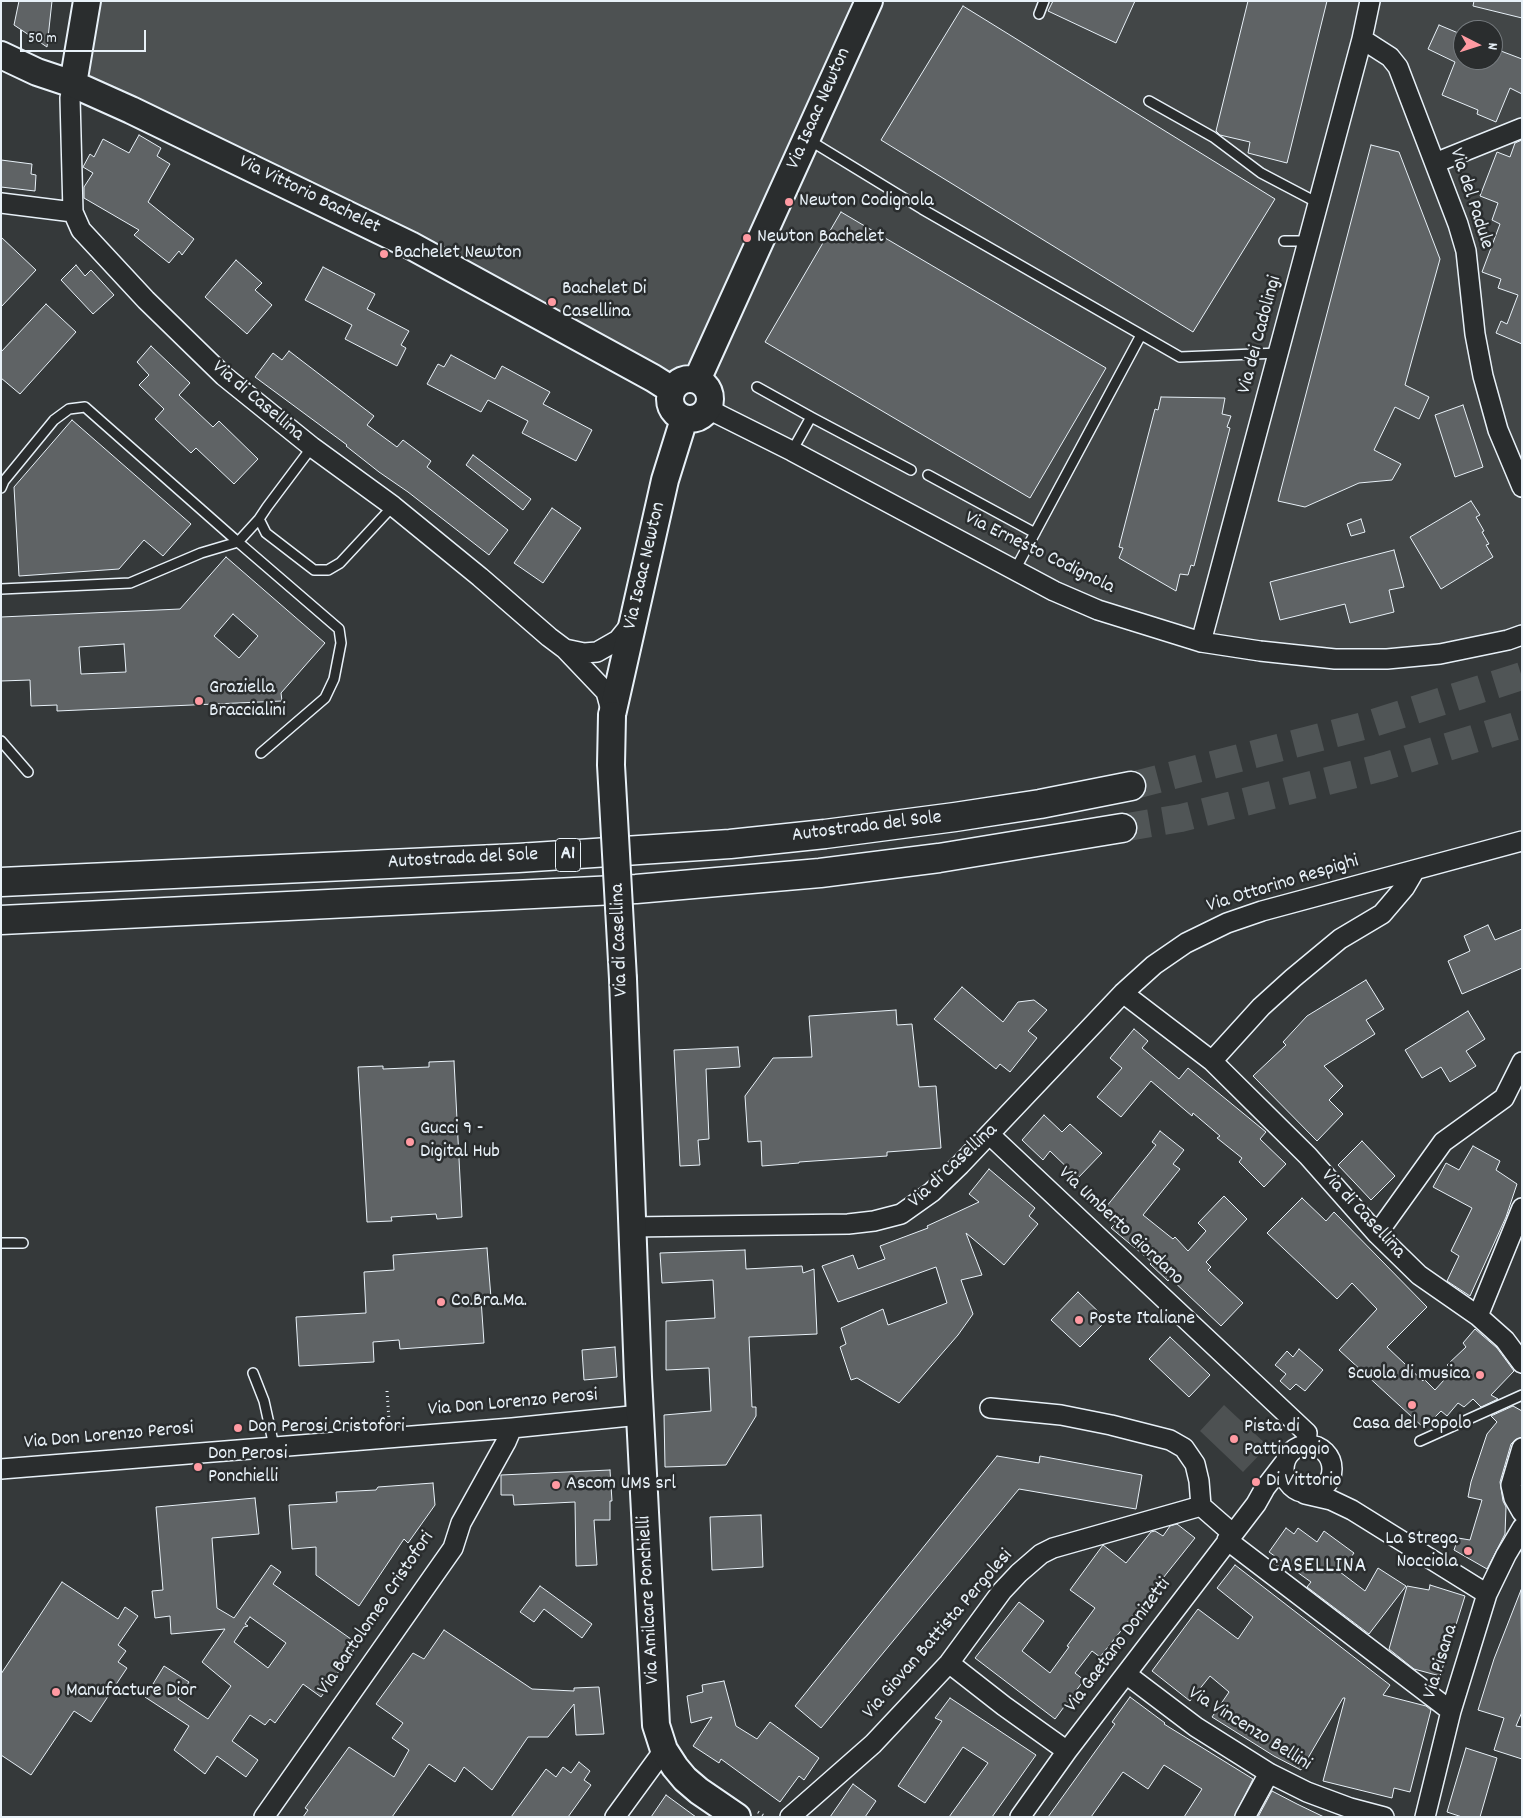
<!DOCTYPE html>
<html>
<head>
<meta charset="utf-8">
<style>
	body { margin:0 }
	#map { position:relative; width:1523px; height:1818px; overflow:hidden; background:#35393a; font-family:Dekko,sans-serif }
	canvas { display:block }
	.frame { position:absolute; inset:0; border:2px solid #e8f1f8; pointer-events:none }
	.north { position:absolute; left:1453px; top:20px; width:50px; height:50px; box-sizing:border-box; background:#2a2d2e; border:1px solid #767b7f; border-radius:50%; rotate:95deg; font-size:14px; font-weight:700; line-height:20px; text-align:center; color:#e8f1f8 }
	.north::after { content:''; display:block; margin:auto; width:18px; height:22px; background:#ff9aa2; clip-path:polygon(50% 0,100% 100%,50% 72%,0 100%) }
	.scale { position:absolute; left:20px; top:30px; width:126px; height:22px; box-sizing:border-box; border:2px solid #e8f1f8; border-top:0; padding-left:6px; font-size:15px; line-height:18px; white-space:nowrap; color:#e8f1f8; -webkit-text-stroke:4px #2a2d2e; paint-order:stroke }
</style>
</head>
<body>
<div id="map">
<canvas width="1523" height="1818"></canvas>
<div class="frame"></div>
<div class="north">N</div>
<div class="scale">50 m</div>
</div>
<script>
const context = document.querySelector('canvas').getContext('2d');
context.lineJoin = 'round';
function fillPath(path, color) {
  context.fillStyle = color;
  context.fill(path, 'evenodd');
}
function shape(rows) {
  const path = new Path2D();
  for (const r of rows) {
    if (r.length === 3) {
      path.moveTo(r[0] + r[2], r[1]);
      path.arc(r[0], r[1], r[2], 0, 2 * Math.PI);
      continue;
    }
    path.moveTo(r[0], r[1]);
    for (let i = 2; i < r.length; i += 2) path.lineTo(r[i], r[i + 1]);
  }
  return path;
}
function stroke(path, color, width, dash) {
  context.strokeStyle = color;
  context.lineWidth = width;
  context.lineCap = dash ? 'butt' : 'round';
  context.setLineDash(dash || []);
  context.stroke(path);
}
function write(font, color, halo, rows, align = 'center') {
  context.font = font + ' Dekko,sans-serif';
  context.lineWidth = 5;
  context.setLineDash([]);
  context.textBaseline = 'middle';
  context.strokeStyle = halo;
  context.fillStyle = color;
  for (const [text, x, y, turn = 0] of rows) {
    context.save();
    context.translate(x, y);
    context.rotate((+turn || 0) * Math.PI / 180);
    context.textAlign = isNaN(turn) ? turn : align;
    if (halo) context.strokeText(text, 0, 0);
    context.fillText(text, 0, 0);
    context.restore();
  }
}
fillPath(shape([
	[869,1,1522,1,1522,635,1459,651,1260,651,1054,591,711,402,710,392,707,387],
	[1463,30,1493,30,1493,60,1463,60]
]), '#424647');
fillPath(shape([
	[87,1,869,1,686,379,680,382,73,84],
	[1224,1405,1268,1446,1243,1472,1200,1431]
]), '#4d5152');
const building = shape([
	[19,1,52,1,47,47,14,25,19,1],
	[1053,1,1135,1,1116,43,1048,11,1053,1],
	[1248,1,1327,1,1287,163,1248,153,1250,142,1220,135,1216,131,1248,1],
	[1474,1,1522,1,1522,18,1473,6,1474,1],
	[963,6,1275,199,1193,332,881,140,963,6],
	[1439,25,1463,35,1463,60,1493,60,1493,48,1522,59,1522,94,1510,88,1496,122,1477,114,1478,110,1442,95,1455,62,1428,49,1439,25],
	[139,135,161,148,157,156,170,164,148,202,194,239,182,255,179,251,169,263,134,235,139,230,84,198,84,187,93,173,83,167,90,154,94,157,103,139,129,153,139,135],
	[1522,140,1522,344,1496,333,1501,321,1507,324,1518,295,1498,288,1501,279,1482,272,1500,224,1492,220,1498,203,1480,196,1497,152,1510,157,1515,143,1522,140],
	[1371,145,1399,152,1440,259,1405,385,1429,397,1419,419,1395,407,1374,450,1401,464,1392,480,1359,483,1305,507,1278,501,1371,145],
	[1,160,32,164,31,174,36,175,35,191,1,187,1,160],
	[841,212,1106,368,1030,498,765,342,841,212],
	[1,237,36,270,1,307,1,237],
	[236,260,262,283,255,290,272,305,247,334,205,297,236,260],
	[76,265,85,276,91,270,114,295,93,314,61,280,76,265],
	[323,267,375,294,367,309,409,331,401,345,406,348,397,366,345,339,352,325,305,300,323,267],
	[46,304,76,332,20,394,1,378,1,352,46,304],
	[151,346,190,383,179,395,213,427,219,421,258,459,234,484,196,448,191,453,155,419,164,409,139,385,149,375,137,362,151,346],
	[289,351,374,416,367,425,397,447,403,440,431,461,427,467,508,530,489,555,408,492,379,472,346,446,347,445,255,377,273,353,282,360,289,351],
	[451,355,495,379,502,366,550,392,543,404,592,430,576,461,522,433,528,421,488,400,481,412,427,384,438,364,444,367,451,355],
	[1161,397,1225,398,1222,414,1231,416,1227,427,1230,428,1194,566,1191,565,1188,575,1180,574,1176,591,1119,558,1123,548,1119,547,1139,470,1155,409,1158,410,1161,397],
	[1463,405,1483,467,1455,477,1435,415,1463,405],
	[72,420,191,524,163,556,144,540,119,569,19,576,14,487,72,420],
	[473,455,531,499,523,510,466,465,473,455],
	[1471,501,1480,515,1476,517,1484,531,1482,532,1489,544,1486,545,1493,557,1441,589,1410,537,1471,501],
	[552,508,581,528,543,583,514,563,552,508],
	[1361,519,1365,532,1351,536,1347,524,1361,519],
	[1394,550,1404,587,1389,590,1394,612,1350,623,1345,604,1280,620,1270,582,1394,550],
	[226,557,325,643,281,693,282,701,57,711,57,705,31,706,30,680,1,681,1,617,180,609,226,557],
	[233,614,258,636,239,658,214,636,233,614],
	[124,644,126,672,81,674,79,647,124,644],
	[1488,925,1495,940,1522,929,1522,968,1462,994,1448,961,1470,951,1464,936,1488,925],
	[1366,980,1384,1009,1366,1020,1375,1034,1324,1066,1343,1086,1329,1100,1343,1114,1317,1141,1253,1076,1286,1045,1283,1042,1307,1016,1366,980],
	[962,987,1003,1022,1018,1002,1034,1000,1047,1010,1028,1031,1037,1038,1010,1072,1000,1064,996,1069,934,1019,962,987],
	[896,1010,897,1025,912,1024,919,1087,936,1086,941,1148,887,1152,887,1156,799,1162,799,1163,762,1166,761,1141,748,1142,745,1096,773,1058,812,1057,809,1016,896,1010],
	[1468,1011,1485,1039,1466,1051,1476,1066,1450,1082,1441,1067,1422,1078,1405,1050,1468,1011],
	[1134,1029,1148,1041,1142,1048,1179,1079,1188,1068,1266,1132,1260,1139,1286,1164,1264,1187,1239,1162,1242,1158,1217,1138,1220,1136,1193,1113,1192,1116,1151,1081,1121,1117,1097,1097,1122,1068,1110,1058,1134,1029],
	[738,1047,740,1067,706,1069,709,1139,698,1140,700,1165,680,1166,674,1050,738,1047],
	[454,1061,462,1217,437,1219,436,1214,391,1217,392,1221,367,1222,358,1067,383,1066,383,1069,429,1067,429,1062,454,1061],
	[1044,1115,1062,1132,1070,1124,1102,1153,1078,1178,1050,1151,1043,1160,1022,1140,1044,1115],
	[1160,1131,1184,1150,1173,1164,1180,1169,1143,1215,1173,1239,1175,1237,1188,1251,1206,1231,1198,1223,1224,1196,1247,1219,1206,1262,1211,1267,1208,1270,1243,1303,1221,1326,1170,1278,1168,1281,1150,1264,1152,1262,1111,1228,1116,1223,1102,1212,1156,1145,1152,1142,1160,1131],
	[1362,1141,1395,1176,1371,1200,1338,1165,1362,1141],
	[1473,1146,1500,1161,1496,1170,1517,1184,1506,1217,1470,1296,1447,1281,1459,1256,1451,1251,1472,1208,1433,1187,1446,1163,1459,1170,1473,1146],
	[989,1169,1035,1208,1029,1216,1038,1224,1004,1265,966,1233,982,1275,961,1280,973,1314,958,1335,899,1403,857,1378,851,1380,840,1347,846,1344,841,1328,883,1309,888,1325,947,1303,936,1267,838,1302,822,1266,853,1255,858,1269,885,1259,880,1246,928,1228,927,1226,979,1202,969,1194,989,1169],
	[1302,1198,1326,1221,1334,1212,1427,1307,1387,1347,1423,1381,1424,1379,1435,1390,1453,1370,1447,1365,1466,1347,1463,1343,1475,1329,1497,1348,1514,1371,1491,1395,1498,1399,1481,1407,1473,1399,1464,1407,1458,1403,1447,1416,1441,1411,1424,1428,1339,1350,1377,1309,1352,1283,1337,1299,1267,1233,1302,1198],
	[487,1248,491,1298,481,1299,484,1343,400,1349,399,1340,373,1342,374,1362,299,1366,296,1317,366,1313,364,1272,394,1270,393,1255,487,1248],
	[745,1250,746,1269,802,1266,803,1273,814,1269,817,1334,749,1337,752,1407,756,1407,756,1416,726,1465,665,1467,664,1415,711,1411,709,1368,666,1370,666,1321,715,1318,713,1280,662,1283,660,1253,745,1250],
	[1078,1292,1107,1320,1080,1347,1051,1320,1078,1292],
	[1170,1337,1210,1375,1189,1397,1149,1359,1170,1337],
	[615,1347,617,1377,584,1380,582,1350,615,1347],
	[1299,1349,1323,1370,1305,1391,1296,1384,1290,1390,1280,1381,1286,1374,1275,1365,1287,1351,1293,1357,1299,1349],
	[1513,1406,1522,1411,1522,1437,1515,1440,1511,1444,1500,1482,1503,1501,1506,1507,1505,1534,1487,1569,1454,1550,1458,1538,1470,1540,1482,1500,1468,1497,1471,1482,1487,1434,1497,1422,1491,1416,1513,1406],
	[997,1456,1039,1463,1040,1456,1142,1475,1136,1509,1019,1489,821,1728,795,1706,997,1456],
	[610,1470,612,1501,610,1501,610,1520,594,1520,597,1565,576,1566,575,1502,514,1505,513,1495,501,1495,501,1475,610,1470],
	[433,1483,435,1505,408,1543,404,1539,359,1606,316,1575,316,1547,292,1549,289,1505,337,1502,336,1492,376,1490,378,1487,433,1483],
	[255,1498,259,1534,212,1538,217,1608,234,1618,271,1565,281,1572,273,1584,358,1644,321,1697,303,1684,275,1723,270,1719,265,1725,250,1715,232,1741,258,1760,246,1777,217,1756,205,1774,174,1750,189,1726,145,1697,164,1666,189,1682,178,1699,208,1719,231,1686,202,1662,225,1629,171,1634,170,1616,155,1618,152,1591,163,1590,156,1507,255,1498],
	[250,1617,286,1643,268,1668,234,1642,244,1627,248,1626,245,1624,250,1617],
	[761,1515,763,1567,712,1570,710,1517,761,1515],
	[1177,1524,1195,1538,1100,1657,1092,1651,1075,1673,1084,1680,1055,1719,975,1658,1019,1602,1044,1621,1022,1651,1050,1673,1069,1647,1067,1646,1095,1608,1070,1590,1103,1545,1126,1563,1151,1532,1155,1531,1163,1536,1170,1526,1177,1524],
	[1286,1528,1294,1534,1298,1528,1317,1542,1324,1531,1354,1553,1340,1572,1365,1591,1378,1568,1406,1586,1369,1634,1307,1587,1311,1582,1269,1552,1286,1528],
	[1235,1565,1390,1685,1383,1695,1426,1706,1431,1710,1410,1792,1394,1788,1392,1798,1323,1781,1345,1698,1343,1698,1301,1770,1274,1756,1212,1717,1229,1692,1210,1676,1190,1701,1152,1671,1198,1609,1238,1639,1253,1617,1217,1588,1235,1565],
	[62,1582,118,1619,125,1607,138,1616,118,1645,126,1651,118,1662,127,1668,91,1722,74,1711,31,1775,1,1755,1,1674,62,1582],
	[1430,1585,1465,1596,1440,1676,1414,1669,1389,1649,1407,1586,1429,1590,1430,1585],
	[540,1586,592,1624,582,1638,544,1609,534,1622,520,1612,540,1586],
	[1521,1590,1522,1712,1516,1726,1522,1727,1522,1759,1494,1750,1504,1718,1478,1710,1494,1659,1521,1590],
	[444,1630,532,1689,574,1691,574,1688,599,1687,604,1734,576,1735,574,1704,548,1737,528,1737,492,1790,464,1767,455,1782,429,1764,392,1817,303,1817,308,1810,305,1808,349,1747,394,1777,409,1750,392,1738,403,1723,376,1704,413,1653,424,1659,444,1630],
	[724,1681,736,1726,757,1739,770,1722,819,1758,804,1780,799,1776,780,1802,721,1759,719,1763,693,1746,712,1717,691,1723,687,1696,703,1692,702,1685,724,1681],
	[1130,1697,1165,1723,1164,1724,1253,1779,1234,1817,1184,1817,1202,1789,1164,1765,1148,1789,1123,1772,1091,1817,1048,1817,1115,1724,1112,1722,1130,1697],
	[950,1698,1036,1755,992,1817,949,1817,988,1763,963,1747,925,1803,898,1786,942,1721,935,1718,950,1698],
	[1466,1748,1497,1758,1480,1817,1462,1817,1447,1812,1466,1748],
	[579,1762,590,1771,584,1780,591,1785,568,1817,511,1817,546,1769,556,1777,563,1767,571,1773,579,1762],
	[853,1784,876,1801,865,1817,830,1817,853,1784],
	[1272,1791,1297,1804,1324,1817,1258,1817,1272,1791],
	[666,1795,696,1817,651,1817,666,1795]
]);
fillPath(building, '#5f6365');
stroke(building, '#e8f1f8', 1);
stroke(shape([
	[1131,786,1367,725,1522,676],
	[1122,828,1181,818,1379,768,1522,724]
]), '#505556', 28, [28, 14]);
const lane = shape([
	[1039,14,1044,1],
	[1149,101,1213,137,1261,173,1318,203],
	[809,140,922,209,1180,357,1279,353],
	[1284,241,1308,241],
	[757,387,811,417],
	[312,447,267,507,259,519,266,533,314,570,328,570,340,563,393,506],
	[792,451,811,417,911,470],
	[928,475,1035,533],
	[1,488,4,481,54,420,69,409,85,407,238,542,259,519],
	[1015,570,1141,335],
	[1,589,130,583,201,553,238,542,339,629,341,643,334,679,325,698,261,753],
	[1,741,28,772],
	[1,1243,23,1243],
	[253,1373,264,1401,274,1446],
	[1420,1441,1522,1395]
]);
const street = shape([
	[1370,1,1362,39,1390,57,1398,67,1458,224,1466,251,1475,334,1483,376,1498,430,1522,487],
	[73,84,70,98,73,212,81,230,146,300,224,376,312,447,393,506,480,577,549,637,565,649,606,692,612,714],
	[1435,163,1522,128],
	[1,203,73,212],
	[708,409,792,451,1054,591,1098,610,1201,642,1260,651,1335,659,1387,659,1440,654,1508,640,1522,635],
	[1201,642,1362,39],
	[565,649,584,653,597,652,618,640,631,624],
	[1123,993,1212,1061,1308,1156,1377,1234,1419,1275,1478,1316,1505,1340,1522,1363],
	[1212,1061,1261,1007,1293,978,1340,939,1382,914,1405,887,1415,870],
	[990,1135,1307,1433,1306,1444],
	[631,1227,848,1224,874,1221,901,1214,932,1192,960,1165,1123,993,1154,965,1186,943,1227,923,1262,911,1522,841],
	[1377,1234,1443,1142,1504,1098,1522,1062],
	[1478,1316,1522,1208],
	[990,1408,1061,1415,1111,1425,1170,1440,1184,1448,1195,1464,1199,1481,1201,1506],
	[1308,1469,24],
	[1522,1448,1511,1485,1514,1498,1522,1512],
	[1,1469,512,1428,640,1415],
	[1305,1494,1331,1500,1352,1510,1487,1594],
	[1227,1540,1451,1711],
	[949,1663,1004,1706,1067,1751],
	[1126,1674,1196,1727,1269,1773,1307,1792,1350,1808,1384,1817],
	[264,1817,453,1548,461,1523,506,1442,512,1428],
	[615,1817,664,1750],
	[790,1817,873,1744,949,1663,1002,1591,1019,1573,1041,1554,1053,1548,1201,1506,1232,1533],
	[1020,1817,1067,1751,1256,1504,1265,1488,1285,1462],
	[1245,1817,1269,1773],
	[1425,1817,1451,1711,1487,1594,1506,1555,1522,1528]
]);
const secondary = shape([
	[1,55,37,72,73,84,131,110,410,245,653,378,672,390],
	[73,84,87,1],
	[690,399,20],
	[697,380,869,1],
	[612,715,665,480,684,419],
	[623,979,638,1377,656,1725,664,1750,675,1767,685,1779,699,1791,737,1817]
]);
const highway = shape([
	[1,882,518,858,730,844,825,834,955,817,1040,804,1131,786],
	[1,920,636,889,820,873,939,858,1122,828]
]);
stroke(lane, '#e8f1f8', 12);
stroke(street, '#e8f1f8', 22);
stroke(secondary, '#e8f1f8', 30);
stroke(highway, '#e8f1f8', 31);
stroke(shape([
	[387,1391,389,1420],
	[758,1812,766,1817]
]), '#e8f1f8', 3, [1, 4]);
stroke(lane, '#2a2d2e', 9);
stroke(street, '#2a2d2e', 19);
stroke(secondary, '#2a2d2e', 26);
stroke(highway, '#2a2d2e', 28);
const secondaryBridge = shape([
	[612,715,611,765,623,979]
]);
stroke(secondaryBridge, '#e8f1f8', 30, []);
stroke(secondaryBridge, '#2a2d2e', 26);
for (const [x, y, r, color] of [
	[789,202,5,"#ff9aa2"],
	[747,238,5,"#ff9aa2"],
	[384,254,5,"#ff9aa2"],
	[552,302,5,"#ff9aa2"],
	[199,701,5,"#ff9aa2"],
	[410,1142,5,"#ff9aa2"],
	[441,1302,5,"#ff9aa2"],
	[1079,1320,5,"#ff9aa2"],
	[1480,1375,5,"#ff9aa2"],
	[1412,1405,5,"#ff9aa2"],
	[238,1428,5,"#ff9aa2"],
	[1234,1439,5,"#ff9aa2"],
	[198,1467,5,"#ff9aa2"],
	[1256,1482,5,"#ff9aa2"],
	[556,1485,5,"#ff9aa2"],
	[1468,1551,5,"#ff9aa2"],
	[56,1692,5,"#ff9aa2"]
]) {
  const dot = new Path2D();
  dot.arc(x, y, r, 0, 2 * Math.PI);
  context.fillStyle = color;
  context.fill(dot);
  stroke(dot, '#2a2d2e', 2);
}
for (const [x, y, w] of [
	[568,855,25]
]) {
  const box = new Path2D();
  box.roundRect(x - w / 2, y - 16.5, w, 33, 4);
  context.fillStyle = '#2a2d2e';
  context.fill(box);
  stroke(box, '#e8f1f8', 1);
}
write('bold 19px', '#e8f1f8', null, [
	["A1",568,855]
]);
write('20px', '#e8f1f8', '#2a2d2e', [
	["Via Isaac Newton",820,109,-66],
	["Via Vittorio Bachelet",309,196,26],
	["Via del Padule",1470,199,72],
	["Via dei Cadolingi",1261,335,-75],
	["Via di Casellina",257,402,40],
	["Via Ernesto Codignola",1039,554,26],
	["Via Isaac Newton",646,566,-77],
	["Autostrada del Sole",867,828,-7],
	["Autostrada del Sole",463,860,-3],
	["Via Ottorino Respighi",1283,885,-17],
	["Via di Casellina",621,940,-92],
	["Via di Casellina",954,1167,-43],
	["Via di Casellina",1362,1215,47],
	["Via Umberto Giordano",1120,1227,43],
	["Via Don Lorenzo Perosi",513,1404,-5],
	["Via Don Lorenzo Perosi",109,1437,-5],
	["Via Amilcare Ponchielli",650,1600,-93],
	["Via Bartolomeo Cristofori",377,1614,-56],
	["Via Giovan Battista Pergolesi",939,1635,-49],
	["Via Gaetano Donizetti",1119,1646,-53],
	["Via Pisana",1442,1662,-73],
	["Via Vincenzo Bellini",1249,1730,32]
]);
write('20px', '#e8f1f8', '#2a2d2e', [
	["Newton Codignola",799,202],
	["Newton Bachelet",757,238],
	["Bachelet Newton",394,254],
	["Bachelet Di",562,290],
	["Casellina",562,313],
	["Graziella",209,689],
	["Braccialini",209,712],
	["Gucci 9 -",420,1130],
	["Digital Hub",420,1153],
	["Co.Bra.Ma.",451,1302],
	["Poste Italiane",1089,1320],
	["Scuola di musica",1470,1375,"right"],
	["Casa del Popolo",1412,1425,"center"],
	["Don Perosi Cristofori",248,1428],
	["Pista di",1244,1428],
	["Pattinaggio",1244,1451],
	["Don Perosi",208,1455],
	["Ponchielli",208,1478],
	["Di Vittorio",1266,1482],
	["Ascom UMS srl",566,1485],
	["La Strega",1458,1540,"right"],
	["Nocciola",1458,1563,"right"],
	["Manufacture Dior",66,1692]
], 'left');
context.letterSpacing = '1px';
write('22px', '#e8f1f8', '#2a2d2e', [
	["CASELLINA",1318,1568]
]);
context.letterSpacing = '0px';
</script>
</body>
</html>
